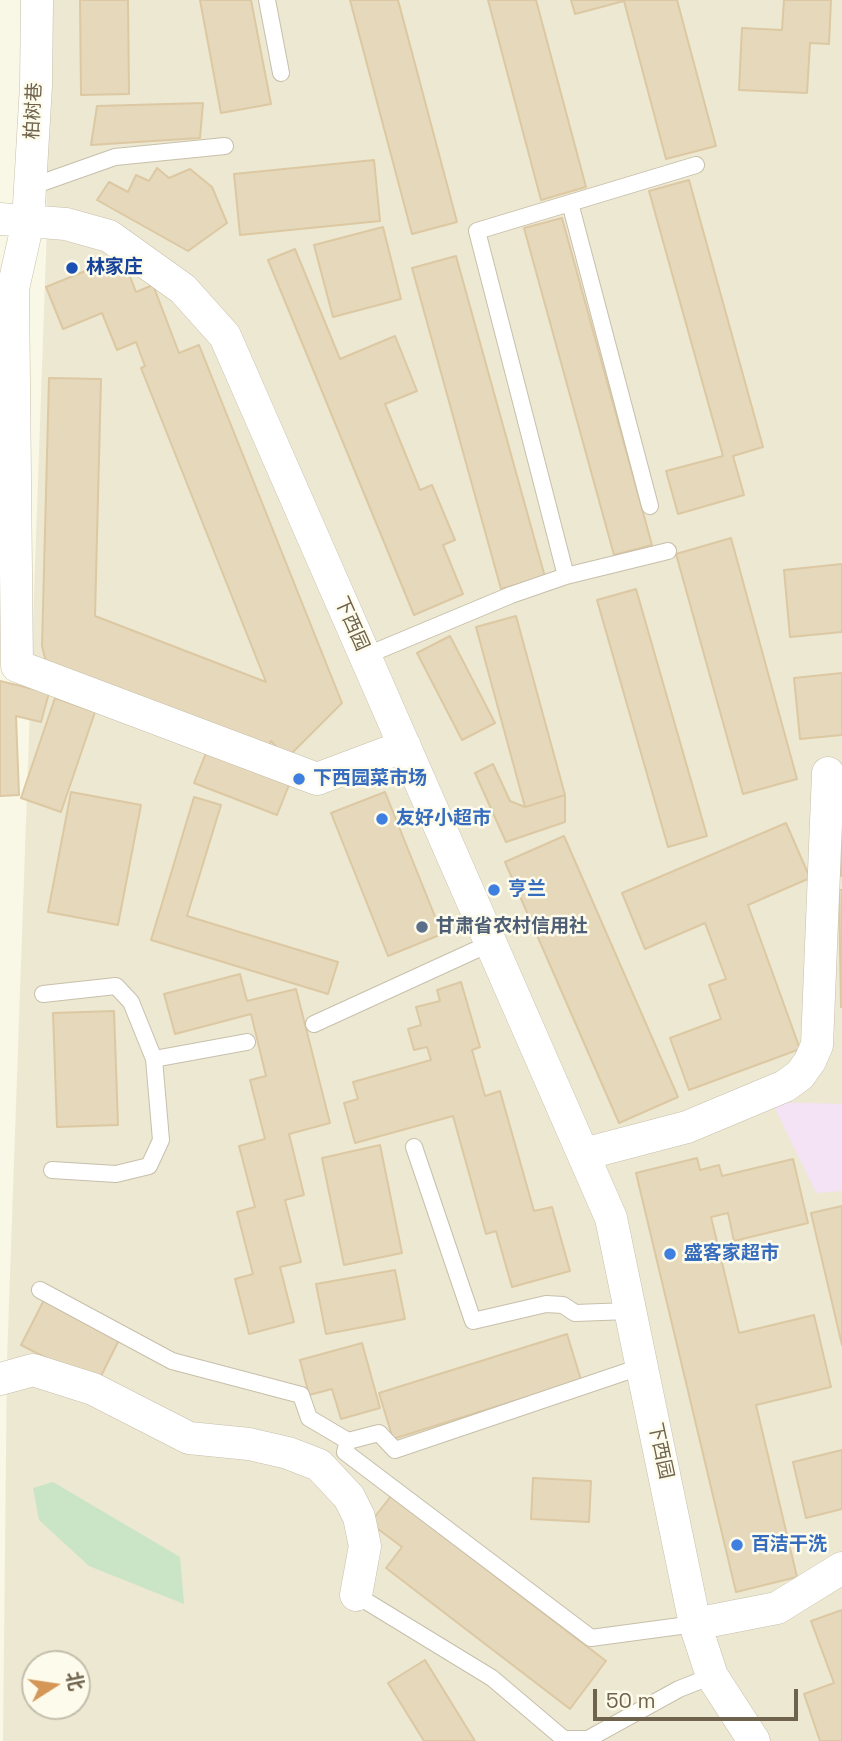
<!DOCTYPE html>
<html>
<head>
<meta charset="utf-8">
<style>
	body { margin:0 }
	#map { position:relative; width:842px; height:1741px; overflow:hidden; background:#f9f7e5; font-family:"Space Grotesk","Noto Sans SC",sans-serif }
	canvas { display:block }
	.north { position:absolute; left:21px; top:1650px; width:70px; height:70px; box-sizing:border-box; background:#fdfbeb; border:2px solid #c4beac; border-radius:50%; rotate:78deg; font-size:19px; font-weight:700; line-height:28px; text-align:center; color:#6f634d }
	.north::after { content:''; display:block; margin:auto; width:24px; height:32px; background:#d59758; clip-path:polygon(50% 0,100% 100%,50% 72%,0 100%) }
	.scale { position:absolute; left:593px; top:1689px; width:205px; height:32px; box-sizing:border-box; border:4px solid #6f634d; border-top:0; padding-left:9px; font-size:21px; line-height:24px; white-space:nowrap; color:#6f634d; -webkit-text-stroke:5px #fdfbeb; paint-order:stroke }
</style>
</head>
<body>
<div id="map">
<canvas width="842" height="1741"></canvas>
<div class="north">北</div>
<div class="scale">50 m</div>
</div>
<script>
const context = document.querySelector('canvas').getContext('2d');
context.lineJoin = 'round';
function fillPath(path, color) {
  context.fillStyle = color;
  context.fill(path, 'evenodd');
}
function shape(rows) {
  const path = new Path2D();
  for (const r of rows) {
    path.moveTo(r[0], r[1]);
    for (let i = 2; i < r.length; i += 2) path.lineTo(r[i], r[i + 1]);
  }
  return path;
}
function stroke(path, color, width, dash) {
  context.strokeStyle = color;
  context.lineWidth = width;
  context.lineCap = dash ? 'butt' : 'round';
  context.setLineDash(dash || []);
  context.stroke(path);
}
function write(font, color, halo, rows, align = 'center') {
  context.font = font + ' "Space Grotesk","Noto Sans SC",sans-serif';
  context.lineWidth = 5;
  context.setLineDash([]);
  context.textBaseline = 'middle';
  context.strokeStyle = halo;
  context.fillStyle = color;
  for (const [text, x, y, turn = 0] of rows) {
    context.save();
    context.translate(x, y);
    context.rotate((+turn || 0) * Math.PI / 180);
    context.textAlign = isNaN(turn) ? turn : align;
    if (halo) context.strokeText(text, 0, 0);
    context.fillText(text, 0, 0);
    context.restore();
  }
}
fillPath(shape([
	[32,0,842,0,842,1741,3,1741,7,1361,47,225,44,40],
	[35,1664,77,1664,77,1706,35,1706]
]), '#ede8d2');
fillPath(shape([
	[772,1102,842,1104,842,1191,816,1193]
]), '#f4e2f5');
fillPath(shape([
	[53,1482,180,1557,184,1604,89,1566,39,1520,33,1488]
]), '#c9e5c5');
const building = shape([
	[80,0,128,0,129,94,81,95,80,0],
	[200,0,251,0,271,104,221,113,200,0],
	[350,0,398,0,457,222,412,234,350,0],
	[488,0,536,0,586,187,541,200,488,0],
	[571,0,677,0,716,146,666,159,624,1,575,14,571,0],
	[784,0,831,0,829,44,810,43,807,93,739,90,742,28,782,30,784,0],
	[203,103,200,138,91,145,97,106,203,103],
	[374,160,380,221,240,235,234,174,374,160],
	[157,168,169,178,190,169,212,187,227,223,188,251,97,200,109,182,128,192,136,175,149,181,157,168],
	[689,180,763,447,733,456,744,495,678,514,666,471,723,456,649,191,689,180],
	[562,218,652,545,614,555,524,228,562,218],
	[383,227,401,299,333,317,314,245,383,227],
	[295,249,340,359,395,336,417,391,385,404,420,490,432,485,455,540,443,545,463,594,414,615,268,260,295,249],
	[122,256,136,292,153,285,179,353,199,345,342,703,287,758,271,741,267,751,47,666,42,646,49,378,101,379,95,616,266,682,141,368,145,366,136,342,117,350,102,313,63,329,46,287,122,256],
	[456,256,545,577,501,589,412,268,456,256],
	[731,538,797,779,743,794,676,554,731,538],
	[842,564,842,632,790,637,784,570,842,564],
	[636,589,707,836,668,847,597,600,636,589],
	[516,616,565,795,525,807,476,627,516,616],
	[450,636,495,723,462,740,417,653,450,636],
	[842,673,842,735,800,739,794,678,842,673],
	[0,681,49,693,41,722,16,716,19,795,0,796,0,681],
	[55,698,95,712,61,812,21,798,55,698],
	[206,753,289,785,277,815,194,783,206,753],
	[493,764,510,801,525,807,565,795,565,822,506,842,475,773,493,764],
	[71,792,141,805,118,925,48,912,71,792],
	[385,792,442,934,388,956,331,813,385,792],
	[194,797,221,805,187,916,338,962,328,994,151,940,194,797],
	[842,810,842,876,841,876,839,811,842,810],
	[786,823,810,878,748,905,800,1049,689,1090,670,1038,721,1019,709,985,726,979,705,923,645,949,622,893,786,823],
	[564,836,678,1097,619,1123,505,862,564,836],
	[839,890,842,890,842,1007,841,1007,839,890],
	[240,974,247,1001,296,989,330,1123,289,1134,304,1195,285,1200,301,1262,280,1267,294,1322,249,1334,235,1279,253,1274,237,1212,255,1207,239,1146,265,1139,250,1080,266,1076,251,1014,175,1034,164,994,240,974],
	[461,982,480,1047,472,1050,485,1096,500,1091,534,1211,552,1207,570,1271,512,1287,496,1231,486,1234,453,1116,355,1143,344,1103,358,1099,353,1082,431,1060,427,1047,414,1050,408,1029,421,1025,416,1007,440,1001,437,990,461,982],
	[114,1011,118,1125,57,1127,53,1013,114,1011],
	[380,1145,402,1253,344,1265,322,1158,380,1145],
	[697,1158,700,1170,719,1165,722,1176,793,1159,808,1223,734,1241,728,1213,711,1217,739,1333,814,1315,831,1387,756,1405,797,1577,736,1592,636,1173,697,1158],
	[842,1206,842,1345,811,1213,842,1206],
	[395,1270,405,1319,326,1334,316,1284,395,1270],
	[45,1298,121,1336,97,1384,21,1345,45,1298],
	[567,1334,581,1380,393,1439,379,1393,567,1334],
	[362,1343,380,1408,341,1419,332,1389,309,1395,300,1360,362,1343],
	[842,1450,842,1509,806,1518,793,1462,842,1450],
	[533,1478,591,1481,589,1522,531,1519,533,1478],
	[391,1496,606,1661,570,1709,386,1568,402,1547,370,1523,391,1496],
	[842,1610,842,1741,820,1741,804,1694,834,1683,811,1621,842,1610],
	[425,1660,475,1741,424,1741,388,1683,425,1660]
]);
fillPath(building, '#e6d8bb');
stroke(building, '#dcc8a2', 2);
const lane = shape([
	[267,0,281,73],
	[30,187,115,157,225,146],
	[570,203,650,506],
	[566,576,477,231,696,165],
	[365,656,511,595,566,576,668,551],
	[43,994,116,986,131,1002,154,1059,161,1140,149,1166,116,1174,52,1170],
	[314,1024,491,943],
	[154,1059,247,1042],
	[414,1147,473,1321,546,1304,563,1305,575,1313,629,1311],
	[40,1290,172,1361,301,1395,309,1418,348,1441,379,1433,395,1450,643,1366],
	[348,1441,345,1452,591,1638,695,1624],
	[356,1595,492,1678,564,1739,588,1739,679,1689,712,1676]
]);
const street = shape([
	[37,0,36,85,28,222,13,289,17,666,317,779,405,746],
	[0,219,66,224,109,236,183,289,225,336,611,1218,695,1624,712,1676,754,1741],
	[584,1154,687,1127,785,1086,800,1075,810,1061,817,1045,828,773],
	[0,1379,33,1370,93,1389,189,1438,249,1444,288,1453,319,1465,349,1497,359,1517,365,1546,356,1595],
	[695,1624,777,1608,842,1568]
]);
stroke(lane, '#c7bfaa', 18);
stroke(street, '#c7bfaa', 33);
stroke(lane, '#fff', 16);
stroke(street, '#fff', 32);
for (const [x, y, r, color] of [
	[72,268,7,"#1a4fb4"],
	[299,779,7,"#3f7fe0"],
	[382,819,7,"#3f7fe0"],
	[494,890,7,"#3f7fe0"],
	[422,927,7,"#5c6f8a"],
	[670,1254,7,"#3f7fe0"],
	[737,1545,7,"#3f7fe0"]
]) {
  const dot = new Path2D();
  dot.arc(x, y, r, 0, 2 * Math.PI);
  context.fillStyle = color;
  context.fill(dot);
  stroke(dot, '#fdfbeb', 2.5);
}
write('19px', '#6f634d', '#fdfbeb', [
	["柏树巷",34,111,-87],
	["下西园",351,624,66],
	["下西园",660,1451,78]
]);
write('bold 19px', '#164399', '#fdfbeb', [
	["林家庄",86,268]
], 'left');
write('bold 19px', '#366cbe', '#fdfbeb', [
	["下西园菜市场",313,779],
	["友好小超市",396,819],
	["亨兰",508,890],
	["盛客家超市",684,1254],
	["百洁干洗",751,1545]
], 'left');
write('bold 19px', '#4e5e75', '#fdfbeb', [
	["甘肃省农村信用社",436,927]
], 'left');
</script>
</body>
</html>
